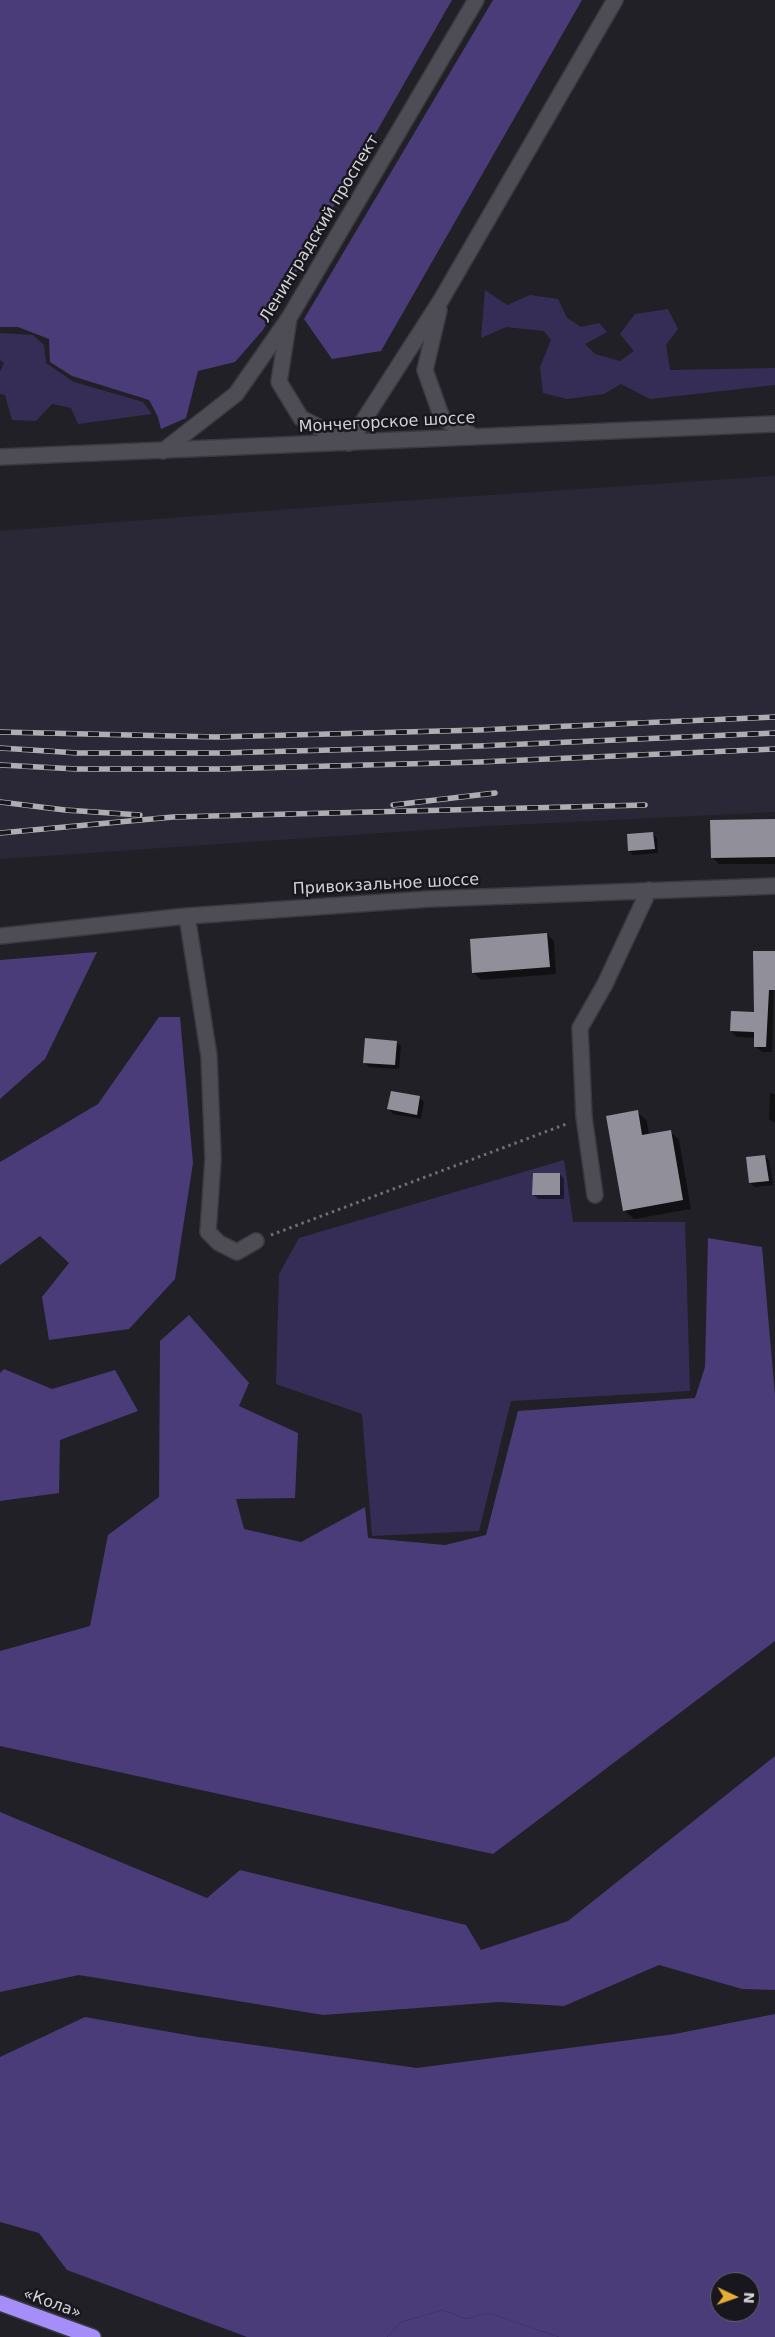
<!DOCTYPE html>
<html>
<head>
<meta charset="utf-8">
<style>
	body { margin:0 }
	#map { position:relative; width:775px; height:2337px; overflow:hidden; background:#212027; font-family:"DejaVu Sans",sans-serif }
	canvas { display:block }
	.north { position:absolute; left:710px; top:2272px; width:50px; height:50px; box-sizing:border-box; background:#18171e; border:1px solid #636268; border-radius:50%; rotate:93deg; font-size:14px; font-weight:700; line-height:20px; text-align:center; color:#d3d2d7 }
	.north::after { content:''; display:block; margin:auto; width:18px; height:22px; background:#e5ad35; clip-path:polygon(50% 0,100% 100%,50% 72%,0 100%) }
</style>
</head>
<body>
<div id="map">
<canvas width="775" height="2337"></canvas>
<div class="north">N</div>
</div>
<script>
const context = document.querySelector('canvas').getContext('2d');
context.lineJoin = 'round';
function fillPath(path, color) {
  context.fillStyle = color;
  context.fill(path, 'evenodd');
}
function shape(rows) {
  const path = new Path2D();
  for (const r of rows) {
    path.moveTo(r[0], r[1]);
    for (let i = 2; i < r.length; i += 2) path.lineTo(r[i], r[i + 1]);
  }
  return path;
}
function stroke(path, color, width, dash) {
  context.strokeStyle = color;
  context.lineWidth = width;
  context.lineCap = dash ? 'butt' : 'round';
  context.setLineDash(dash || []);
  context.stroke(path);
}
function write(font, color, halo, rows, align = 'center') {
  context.font = font + ' "DejaVu Sans",sans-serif';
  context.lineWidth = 5;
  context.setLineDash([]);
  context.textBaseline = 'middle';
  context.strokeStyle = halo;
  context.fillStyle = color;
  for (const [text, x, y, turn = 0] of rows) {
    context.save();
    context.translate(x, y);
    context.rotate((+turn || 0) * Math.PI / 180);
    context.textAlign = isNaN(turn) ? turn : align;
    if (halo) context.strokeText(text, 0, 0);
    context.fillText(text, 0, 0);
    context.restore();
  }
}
fillPath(shape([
	[775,476,775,812,469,827,0,859,0,531,357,504]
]), '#2a2836');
fillPath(shape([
	[485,290,507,305,530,295,558,299,567,318,581,327,599,323,607,332,585,344,595,354,620,361,634,351,620,334,635,314,668,309,678,329,666,345,670,370,775,368,775,385,650,399,621,384,604,394,567,399,543,393,540,367,551,340,544,331,506,327,481,338],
	[0,333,33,335,44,345,46,363,74,382,143,402,152,414,78,424,71,408,52,404,36,421,12,420,5,395,0,394,0,372,4,363,0,360],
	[564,1160,573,1222,685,1222,690,1391,511,1401,479,1531,372,1536,362,1414,276,1384,279,1274,299,1238]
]), '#362d56');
fillPath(shape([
	[0,0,452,0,263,330,235,362,198,371,186,418,161,429,158,417,149,400,72,376,50,362,49,339,18,327,0,327],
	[493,0,582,0,381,351,332,359,304,319],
	[97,952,45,1059,0,1099,0,960],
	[159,1017,180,1017,193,1163,175,1279,129,1329,49,1340,42,1297,69,1263,40,1236,0,1265,0,1162,98,1104],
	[708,1238,762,1247,775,1395,775,1641,493,1854,0,1746,0,1651,90,1626,108,1535,159,1497,160,1341,189,1315,249,1383,239,1406,298,1433,295,1498,236,1499,244,1529,301,1542,365,1507,368,1538,445,1545,486,1535,518,1411,695,1398,705,1367],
	[4,1369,52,1389,115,1370,138,1411,60,1440,59,1493,0,1501,0,1373],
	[775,1756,775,1990,742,1989,659,1965,564,2006,499,2002,323,2015,79,1975,0,1992,0,1812,207,1898,240,1870,466,1925,481,1950,568,1921],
	[775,2014,775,2337,559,2337,489,2313,466,2319,443,2310,401,2322,387,2337,247,2337,67,2270,39,2233,0,2222,0,2057,85,2017,198,2037,417,2068,675,2034],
	[720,2282,750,2282,750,2312,720,2312]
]), '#4a3b79');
fillPath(shape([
	[443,2310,466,2319,489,2313,559,2337,387,2337,401,2322]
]), '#4a3c79');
fillPath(shape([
	[775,820,775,864,719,864,712,857],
	[653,834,657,838,658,853,633,855,629,850],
	[547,934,554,941,556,974,481,980,474,973],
	[775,952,772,1052,762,1052,755,1046,755,1038,737,1037,731,1031,755,1013],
	[396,1042,401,1046,399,1069,369,1067,364,1062],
	[770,1093,775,1094,775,1123,769,1119],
	[419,1097,424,1102,421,1119,393,1114,389,1109],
	[638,1112,647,1121,649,1135,670,1131,679,1140,691,1209,634,1219,624,1210],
	[765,1156,769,1160,773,1185,755,1187,750,1183],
	[560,1174,564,1179,564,1199,538,1199,533,1194]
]), '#0007');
fillPath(shape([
	[775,819,775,857,711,858,710,820],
	[653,832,655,849,628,851,627,834],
	[547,933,550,967,472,973,470,939],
	[753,951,775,951,775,990,769,990,766,1047,754,1047,754,1032,730,1031,731,1011,754,1012],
	[365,1038,397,1041,395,1065,363,1063],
	[391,1091,420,1096,417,1115,387,1109],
	[638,1110,642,1135,671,1130,683,1200,623,1211,606,1116],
	[765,1155,769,1181,749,1183,746,1157],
	[533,1173,560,1173,560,1195,532,1195]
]), '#91909a');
const minor = shape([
	[439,310,425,370,442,418,473,436],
	[289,318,279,382,301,418,349,443,441,300,615,0],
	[163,451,236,394,289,318,476,0],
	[0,457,775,424],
	[187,916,209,1056,213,1159,208,1232,219,1243,237,1252,256,1241],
	[0,936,187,916,429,899,775,886],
	[595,1195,584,1117,580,1028,605,984,649,890]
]);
const highway = shape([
	[0,2303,93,2337]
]);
stroke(minor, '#3b3a40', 18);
stroke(highway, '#3b3a40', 18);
stroke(shape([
	[271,1235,569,1123]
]), '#706f75', 3, [2.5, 4]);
stroke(minor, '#4e4d56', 15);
stroke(highway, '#a58efa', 15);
const rail = shape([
	[0,732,216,737,479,730,775,717],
	[0,748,78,753,219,753,479,746,775,733],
	[0,765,77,769,219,769,479,762,775,749],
	[0,802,65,810,140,815],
	[393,805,495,793],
	[0,833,173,817,645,805]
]);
stroke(rail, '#aeadb2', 5.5);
stroke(rail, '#18171e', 4, [11]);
write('16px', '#d3d2d7', '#18171e', [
	["Ленинградский проспект",320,229,-59],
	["Мончегорское шоссе",387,423,-3],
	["Привокзальное шоссе",386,885,-3],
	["«Кола»",52,2304,20]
]);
</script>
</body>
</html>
